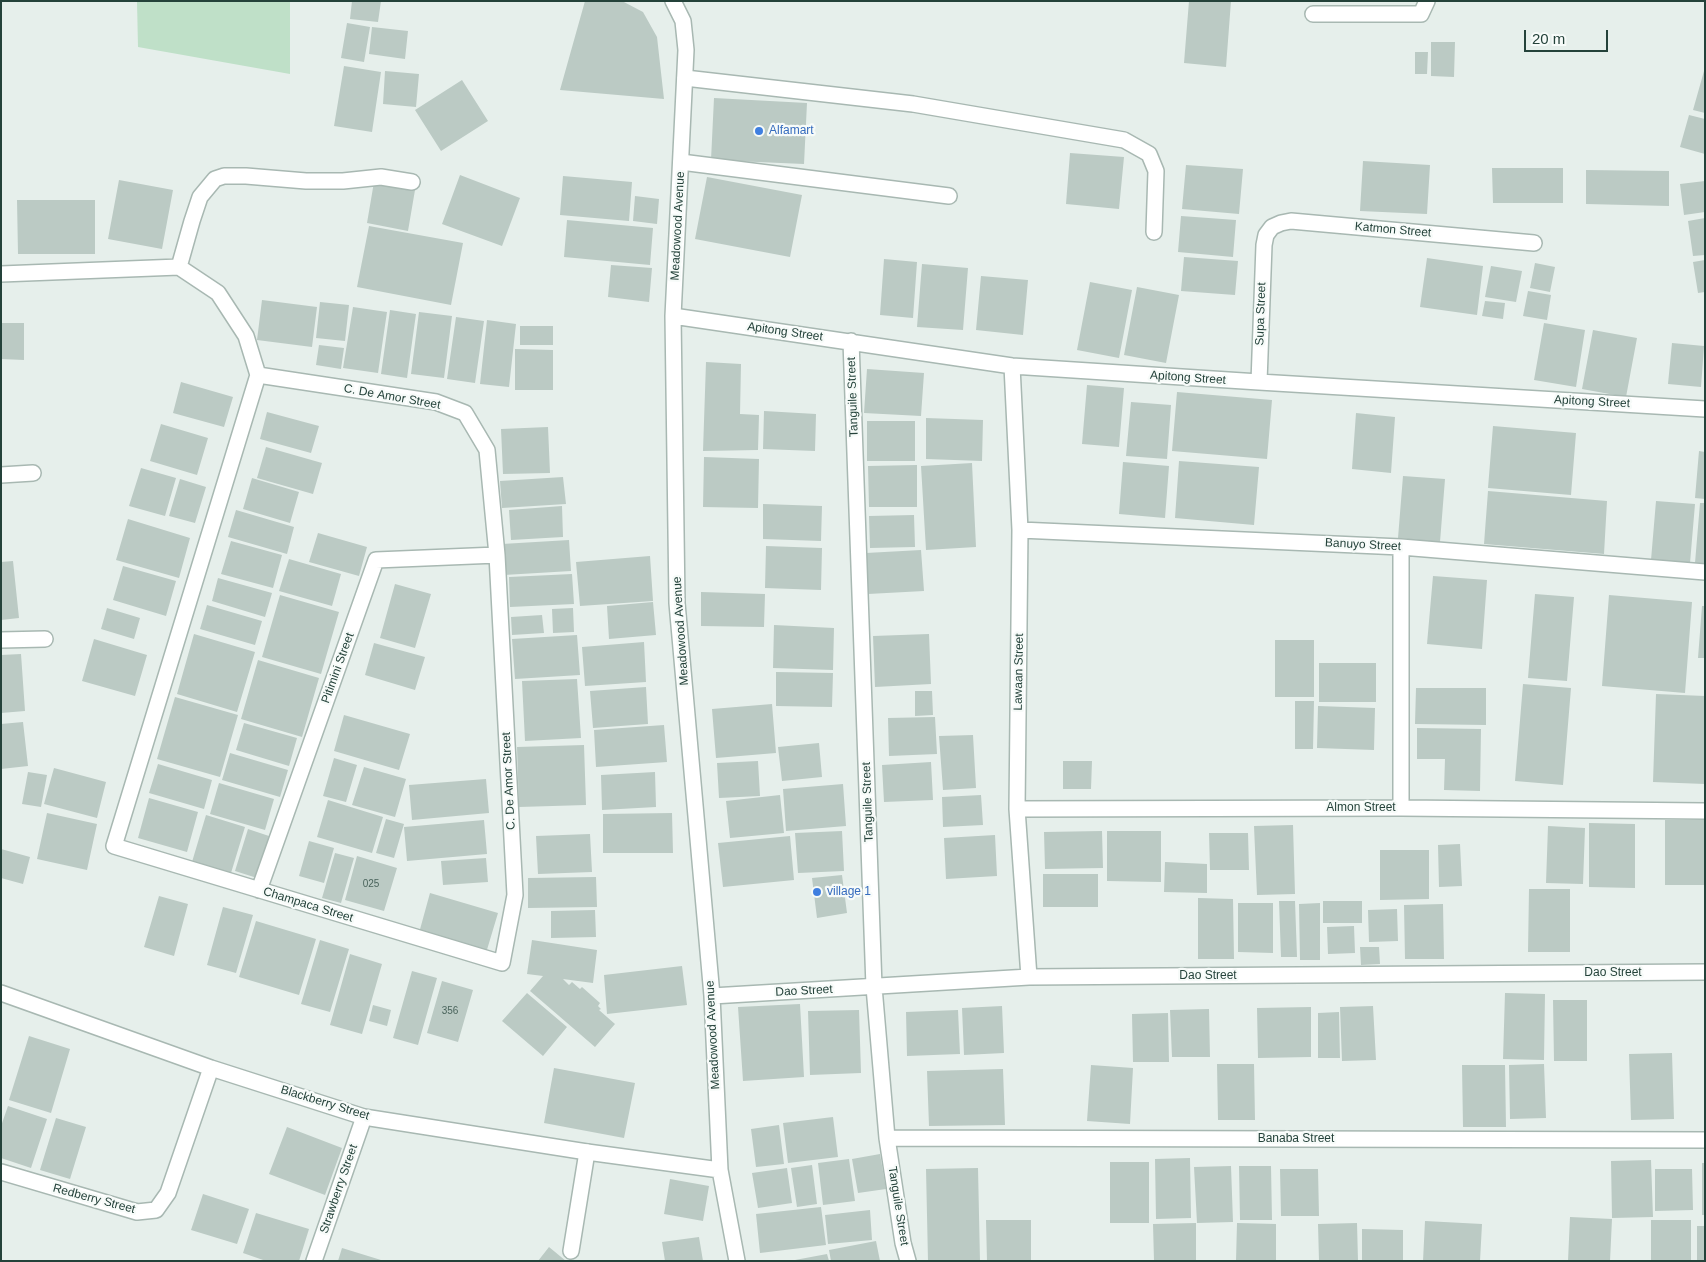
<!DOCTYPE html>
<html>
<head>
<meta charset="utf-8">
<style>
	body { margin:0 }
	#map { position:relative; width:1706px; height:1262px; overflow:hidden; background:#e6efeb; font-family:Helvetica,sans-serif }
	canvas { display:block }
	.frame { position:absolute; inset:0; border:2px solid #24423a; pointer-events:none }
	.scale { position:absolute; left:1524px; top:30px; width:84px; height:22px; box-sizing:border-box; border:2px solid #24423a; border-top:0; padding-left:6px; font-size:15px; line-height:18px; white-space:nowrap; color:#24423a; -webkit-text-stroke:4px #f7fbf9; paint-order:stroke }
</style>
</head>
<body>
<div id="map">
<canvas width="1706" height="1262"></canvas>
<div class="frame"></div>
<div class="scale">20 m</div>
</div>
<script>
const context = document.querySelector('canvas').getContext('2d');
context.lineJoin = 'round';
function fillPath(path, color) {
  context.fillStyle = color;
  context.fill(path, 'evenodd');
}
function shape(rows) {
  const path = new Path2D();
  for (const r of rows) {
    path.moveTo(r[0], r[1]);
    for (let i = 2; i < r.length; i += 2) path.lineTo(r[i], r[i + 1]);
  }
  return path;
}
function stroke(path, color, width, dash) {
  context.strokeStyle = color;
  context.lineWidth = width;
  context.lineCap = dash ? 'butt' : 'round';
  context.setLineDash(dash || []);
  context.stroke(path);
}
function write(font, color, halo, rows, align = 'center') {
  context.font = font + ' Helvetica,sans-serif';
  context.lineWidth = 4.5;
  context.setLineDash([]);
  context.textBaseline = 'middle';
  context.strokeStyle = halo;
  context.fillStyle = color;
  for (const [text, x, y, turn = 0] of rows) {
    context.save();
    context.translate(x, y);
    context.rotate((+turn || 0) * Math.PI / 180);
    context.textAlign = isNaN(turn) ? turn : align;
    if (halo) context.strokeText(text, 0, 0);
    context.fillText(text, 0, 0);
    context.restore();
  }
}
fillPath(shape([
	[137,1,290,1,290,74,138,47]
]), '#bfe0c8');
fillPath(shape([
	[352,1,381,1,378,22,350,19],
	[585,1,622,1,643,12,657,37,664,99,560,90],
	[1189,1,1231,1,1226,67,1184,63],
	[347,23,370,27,364,62,341,58],
	[372,27,408,31,405,59,369,54],
	[1431,42,1455,42,1454,77,1431,76],
	[1415,52,1428,52,1427,74,1415,74],
	[344,66,381,72,372,132,334,126],
	[385,71,419,74,416,107,383,104],
	[1704,71,1705,71,1705,113,1693,110],
	[462,80,488,121,441,151,415,110],
	[714,98,807,103,804,164,711,160],
	[1689,115,1705,119,1705,154,1680,147],
	[1070,153,1124,157,1119,209,1066,204],
	[1363,161,1430,165,1427,214,1360,211],
	[1186,165,1243,169,1239,214,1182,209],
	[1492,168,1563,168,1563,203,1493,203],
	[1586,170,1669,171,1669,206,1586,204],
	[460,175,520,198,502,246,442,224],
	[563,176,632,182,629,221,560,215],
	[707,177,802,195,790,257,695,239],
	[119,180,173,190,162,249,108,239],
	[1705,181,1705,212,1684,215,1680,184],
	[374,182,415,190,408,231,367,223],
	[635,196,659,199,657,224,633,221],
	[17,200,95,200,95,254,18,254],
	[1181,216,1236,220,1233,257,1178,252],
	[1705,218,1705,255,1693,256,1688,221],
	[567,220,653,228,650,265,564,257],
	[369,226,463,243,451,305,357,287],
	[1184,257,1238,261,1235,295,1181,291],
	[1427,258,1483,266,1477,315,1420,307],
	[884,259,917,262,913,318,880,315],
	[1705,260,1705,292,1698,293,1693,262],
	[1535,263,1555,267,1550,292,1530,288],
	[922,264,968,268,963,330,917,327],
	[611,265,652,268,649,302,608,297],
	[1491,266,1522,271,1516,302,1485,297],
	[981,276,1028,280,1023,335,976,330],
	[1090,282,1132,290,1119,358,1077,350],
	[1137,287,1179,295,1166,363,1124,355],
	[1528,291,1551,295,1547,320,1523,316],
	[262,300,317,307,312,347,257,340],
	[1485,301,1505,303,1503,319,1482,316],
	[320,302,349,305,345,341,316,338],
	[353,307,387,312,378,373,343,368],
	[390,310,416,314,407,378,381,374],
	[419,312,452,316,444,378,411,374],
	[456,317,484,321,475,383,447,379],
	[487,320,516,324,509,387,480,384],
	[1,323,24,323,24,360,1,359],
	[1544,323,1585,330,1576,387,1534,380],
	[520,326,553,326,553,345,520,345],
	[1593,330,1637,338,1626,397,1582,389],
	[1672,343,1704,346,1701,387,1668,384],
	[319,345,344,348,341,369,316,365],
	[515,349,553,350,553,390,515,390],
	[706,362,741,364,740,414,759,415,758,450,703,451],
	[867,369,924,373,921,416,864,413],
	[181,382,233,397,224,427,173,413],
	[1087,385,1124,388,1119,447,1082,444],
	[1177,392,1272,400,1267,459,1172,451],
	[1131,402,1171,405,1167,459,1126,456],
	[764,411,816,414,815,451,763,449],
	[267,412,319,426,311,453,260,439],
	[1356,413,1395,417,1391,473,1352,469],
	[926,418,983,420,982,461,926,459],
	[867,421,915,421,915,461,867,461],
	[161,424,208,438,197,475,150,461],
	[1493,426,1576,433,1571,495,1488,488],
	[548,427,550,473,503,474,501,429],
	[266,447,322,463,313,494,257,478],
	[1699,451,1705,452,1705,499,1695,498],
	[704,457,759,459,758,508,703,507],
	[1179,461,1259,467,1254,525,1175,518],
	[1123,462,1169,466,1165,518,1119,514],
	[972,463,976,547,926,550,921,466],
	[917,465,917,507,869,507,868,466],
	[141,468,176,478,165,516,129,506],
	[1403,476,1445,479,1440,542,1398,538],
	[563,477,566,504,502,508,500,481],
	[252,478,299,492,290,523,243,509],
	[180,479,206,487,195,523,169,516],
	[1488,491,1607,501,1604,554,1484,544],
	[1656,501,1695,504,1690,563,1651,560],
	[1700,503,1705,503,1705,564,1695,563],
	[763,504,822,506,821,541,763,539],
	[562,506,563,537,511,540,509,510],
	[236,510,294,527,287,554,228,537],
	[914,515,915,547,870,548,869,516],
	[128,519,190,538,179,578,116,560],
	[318,533,367,547,359,576,309,562],
	[569,540,571,571,504,575,502,544],
	[231,541,282,555,273,588,221,574],
	[766,546,822,548,821,590,765,588],
	[921,550,924,591,868,594,866,553],
	[650,556,653,601,580,606,576,562],
	[289,559,341,574,332,606,279,591],
	[13,561,19,618,1,620,1,562],
	[123,566,176,581,166,616,113,600],
	[572,574,574,604,510,607,509,577],
	[1433,576,1487,580,1482,649,1427,644],
	[218,578,272,593,265,617,212,601],
	[395,584,431,594,415,648,380,638],
	[701,592,765,594,764,627,701,626],
	[1535,594,1574,597,1567,681,1528,678],
	[280,595,339,612,321,674,262,657],
	[1609,595,1692,602,1685,693,1602,686],
	[653,602,656,635,609,639,607,606],
	[207,605,262,621,255,645,200,629],
	[1702,606,1705,606,1705,658,1698,658],
	[107,608,140,618,134,639,101,629],
	[573,608,574,632,553,633,552,609],
	[542,615,544,633,512,635,511,617],
	[774,625,834,628,833,670,773,668],
	[194,634,255,652,237,712,177,694],
	[929,634,931,684,875,687,873,636],
	[577,635,580,675,515,679,512,639],
	[94,639,147,655,135,696,82,681],
	[1275,640,1314,640,1314,697,1275,697],
	[644,642,646,682,585,686,582,647],
	[374,643,425,657,415,690,365,675],
	[21,654,25,711,1,713,1,655],
	[258,660,319,678,302,737,241,719],
	[1319,663,1376,663,1376,702,1319,702],
	[776,672,833,673,832,707,776,706],
	[577,679,581,738,525,741,522,681],
	[1523,684,1571,688,1563,785,1515,781],
	[646,687,648,724,593,728,590,691],
	[1416,688,1486,688,1486,725,1415,724],
	[915,691,932,691,933,715,915,716],
	[1656,694,1705,696,1705,784,1653,782],
	[175,697,238,715,220,777,157,759],
	[1295,701,1314,701,1313,749,1295,749],
	[772,704,776,753,716,758,712,709],
	[1318,706,1375,708,1374,750,1317,748],
	[344,715,410,734,399,770,334,751],
	[935,717,937,754,889,756,888,718],
	[23,722,28,766,1,769,1,724],
	[244,723,297,738,289,766,236,750],
	[664,725,667,762,596,767,594,730],
	[1417,728,1481,729,1480,791,1444,790,1445,759,1417,759],
	[973,735,976,788,943,790,939,736],
	[819,743,822,777,782,781,778,747],
	[584,745,586,805,519,807,517,747],
	[230,753,288,770,280,797,222,780],
	[334,758,357,765,346,802,323,796],
	[758,761,760,796,719,798,717,763],
	[1063,761,1092,761,1091,789,1063,789],
	[931,762,933,800,884,802,882,765],
	[158,764,212,780,204,809,149,793],
	[364,767,406,779,395,817,352,805],
	[54,768,106,782,97,818,44,804],
	[28,772,47,775,41,807,22,804],
	[655,772,656,807,602,810,601,775],
	[486,779,489,813,412,820,409,785],
	[219,783,274,799,265,830,210,814],
	[843,784,846,826,786,831,783,789],
	[780,795,784,833,730,838,726,801],
	[981,795,983,825,943,827,942,797],
	[149,798,198,812,187,852,138,838],
	[328,800,383,817,372,853,317,837],
	[47,813,97,824,87,870,37,859],
	[672,813,673,853,603,853,603,814],
	[206,815,245,827,231,873,192,862],
	[386,819,404,824,394,858,376,853],
	[484,820,487,854,407,861,404,827],
	[1665,820,1705,820,1705,885,1665,885],
	[1589,823,1635,824,1635,888,1589,887],
	[1293,825,1295,894,1257,895,1254,826],
	[1548,826,1585,828,1583,884,1546,883],
	[248,829,269,836,257,878,235,871],
	[842,831,844,871,798,873,795,833],
	[1102,831,1103,868,1045,869,1044,832],
	[1107,831,1161,831,1161,882,1107,881],
	[1209,833,1248,833,1249,870,1210,870],
	[590,834,592,872,538,874,536,836],
	[995,835,997,876,946,879,944,838],
	[790,836,794,880,723,887,718,843],
	[309,841,334,848,324,883,299,876],
	[1460,844,1462,886,1439,887,1438,845],
	[1,849,30,857,23,884,1,878],
	[1380,850,1429,850,1429,899,1380,900],
	[335,853,354,858,341,903,322,898],
	[357,856,397,868,384,911,345,900],
	[486,858,488,882,443,885,441,861],
	[1165,862,1207,864,1207,893,1164,892],
	[1043,874,1098,874,1098,907,1043,907],
	[842,875,847,913,817,918,812,878],
	[596,877,597,907,528,908,528,878],
	[1529,889,1570,889,1570,952,1528,952],
	[430,893,498,913,486,953,419,933],
	[159,896,188,904,174,956,144,947],
	[1198,898,1233,899,1234,959,1198,959],
	[1279,901,1295,901,1297,957,1281,957],
	[1323,901,1362,901,1362,923,1323,923],
	[1238,903,1273,903,1273,953,1238,952],
	[1320,903,1320,960,1300,960,1299,904],
	[1443,904,1444,959,1405,959,1404,905],
	[223,907,253,915,236,973,207,965],
	[1397,909,1398,941,1369,942,1368,910],
	[595,910,596,937,551,938,551,911],
	[256,921,316,939,299,995,239,977],
	[1354,926,1355,953,1328,954,1327,927],
	[320,940,349,949,330,1012,301,1004],
	[532,940,597,950,593,983,563,979,569,985,572,982,580,989,582,987,600,1003,598,1006,601,1009,599,1010,615,1024,595,1047,530,991,543,976,527,974],
	[1360,947,1379,947,1380,964,1361,965],
	[350,954,382,964,362,1034,330,1025],
	[682,966,687,1005,607,1014,604,975],
	[412,971,437,978,418,1045,393,1038],
	[442,981,473,990,458,1042,427,1033],
	[527,993,567,1027,543,1056,502,1021],
	[1505,993,1545,994,1544,1060,1503,1059],
	[1553,1000,1587,1000,1587,1061,1554,1061],
	[800,1004,804,1077,743,1081,738,1007],
	[373,1005,391,1010,387,1026,369,1021],
	[1002,1006,1004,1053,964,1055,962,1008],
	[1373,1006,1376,1060,1342,1061,1340,1007],
	[1311,1007,1311,1057,1258,1058,1257,1008],
	[1209,1009,1210,1057,1172,1057,1170,1010],
	[859,1010,861,1073,810,1075,808,1011],
	[958,1010,960,1054,907,1056,906,1012],
	[1339,1012,1340,1058,1318,1058,1318,1013],
	[1168,1013,1169,1062,1133,1062,1132,1014],
	[29,1036,70,1049,51,1113,9,1100],
	[1672,1053,1674,1119,1631,1120,1629,1054],
	[1217,1064,1254,1064,1255,1120,1218,1120],
	[1544,1064,1546,1118,1510,1119,1509,1065],
	[1091,1065,1133,1068,1130,1124,1087,1121],
	[1462,1065,1505,1065,1506,1127,1463,1127],
	[554,1068,635,1083,624,1138,544,1123],
	[1003,1069,1005,1125,929,1126,927,1071],
	[8,1106,47,1119,31,1168,1,1158,1,1126],
	[833,1117,838,1157,788,1163,783,1123],
	[56,1118,86,1127,70,1179,40,1170],
	[779,1125,784,1164,756,1167,751,1129],
	[287,1127,342,1148,325,1195,269,1174],
	[880,1154,886,1189,858,1193,852,1159],
	[1190,1158,1191,1218,1156,1219,1155,1159],
	[849,1159,855,1201,823,1205,818,1163],
	[1651,1160,1653,1217,1612,1218,1611,1161],
	[1110,1162,1149,1162,1149,1223,1110,1223],
	[1702,1163,1705,1163,1705,1215,1702,1215],
	[812,1165,817,1204,797,1207,791,1168],
	[1231,1166,1233,1222,1197,1223,1194,1167],
	[1239,1166,1271,1166,1272,1220,1240,1220],
	[787,1168,792,1203,758,1208,752,1173],
	[978,1168,980,1261,928,1261,926,1169],
	[1280,1169,1318,1169,1319,1216,1281,1216],
	[1655,1169,1692,1169,1693,1210,1655,1211],
	[670,1179,709,1186,703,1221,664,1214],
	[203,1194,249,1209,237,1244,191,1230],
	[821,1207,826,1245,760,1253,756,1214],
	[870,1210,872,1240,828,1244,825,1215],
	[256,1213,309,1229,299,1261,266,1261,243,1253],
	[1570,1217,1612,1219,1610,1261,1568,1261],
	[986,1220,1031,1220,1031,1261,987,1261],
	[1651,1220,1691,1220,1691,1261,1651,1261],
	[1425,1221,1482,1224,1480,1261,1423,1261],
	[1196,1223,1196,1261,1154,1261,1153,1224],
	[1237,1223,1276,1224,1276,1261,1236,1261],
	[1357,1223,1358,1261,1319,1261,1318,1224],
	[1697,1226,1705,1226,1705,1261,1697,1261],
	[1362,1229,1403,1230,1403,1261,1362,1261],
	[699,1237,703,1261,665,1261,662,1242],
	[876,1241,880,1261,831,1261,829,1250],
	[549,1247,566,1261,538,1261],
	[342,1248,381,1260,381,1261,338,1261],
	[827,1254,829,1261,795,1261,795,1260]
]), '#bbcac4');
const lane = shape([
	[1313,14,1421,14,1427,1],
	[685,78,913,104,1124,140,1149,154,1156,171,1154,232],
	[681,162,949,196],
	[571,1251,587,1152]
]);
const street = shape([
	[673,1,683,21,686,50,673,316,677,603,712,996,720,1170,737,1261],
	[179,267,192,221,200,197,215,179,224,176,246,176,306,181,343,181,381,177,412,182],
	[1,274,179,267,218,293,246,336,258,375,436,402,465,413,487,450,497,555,515,895,502,963,114,846,258,375],
	[673,316,1012,366,1259,382,1705,409],
	[851,341,874,987,887,1138,903,1243,908,1261],
	[1012,366,1020,530,1017,809,1029,977],
	[1259,382,1264,245,1266,235,1272,227,1281,223,1291,221,1534,243],
	[1,475,33,473],
	[1020,530,1401,547,1705,572],
	[1401,547,1401,808],
	[1,640,45,639],
	[1017,809,1401,808,1705,811],
	[259,890,376,560,497,555],
	[1,993,211,1068,364,1117,587,1152,720,1170],
	[712,996,1029,977,1705,972],
	[887,1138,1705,1140],
	[1,1172,137,1212,156,1210,168,1193,211,1068],
	[314,1261,364,1117]
]);
stroke(lane, '#a8b8b2', 18);
stroke(street, '#a8b8b2', 18);
stroke(lane, '#fff', 15);
stroke(street, '#fff', 15);
for (const [x, y, r, color] of [
	[759,131,5,"#3f7fe0"],
	[817,892,5,"#3f7fe0"]
]) {
  const dot = new Path2D();
  dot.arc(x, y, r, 0, 2 * Math.PI);
  context.fillStyle = color;
  context.fill(dot);
  stroke(dot, '#f7fbf9', 2);
}
write('10px', '#4a645c', null, [
	["025",371,884],
	["356",450,1011]
]);
write('12px', '#366cbe', '#f7fbf9', [
	["Alfamart",769,131],
	["village 1",827,892]
], 'left');
write('12px', '#24423a', '#f7fbf9', [
	["Meadowood Avenue",678,226,-87],
	["Katmon Street",1393,230,5],
	["Supa Street",1261,314,-88],
	["Apitong Street",785,332,8],
	["Apitong Street",1188,378,4],
	["C. De Amor Street",392,397,10],
	["Tanguile Street",853,397,-92],
	["Apitong Street",1592,402,3],
	["Banuyo Street",1363,545,3],
	["Meadowood Avenue",681,631,-94],
	["Pitimini Street",338,668,-70],
	["Lawaan Street",1019,672,-89],
	["C. De Amor Street",509,781,-93],
	["Tanguile Street",868,802,-92],
	["Almon Street",1361,808],
	["Champaca Street",308,905,17],
	["Dao Street",1613,973],
	["Dao Street",1208,976],
	["Dao Street",804,991,-3],
	["Meadowood Avenue",713,1035,-93],
	["Blackberry Street",325,1103,17],
	["Banaba Street",1296,1139],
	["Strawberry Street",339,1189,-71],
	["Redberry Street",94,1199,15],
	["Tanguile Street",898,1206,81]
]);
</script>
</body>
</html>
